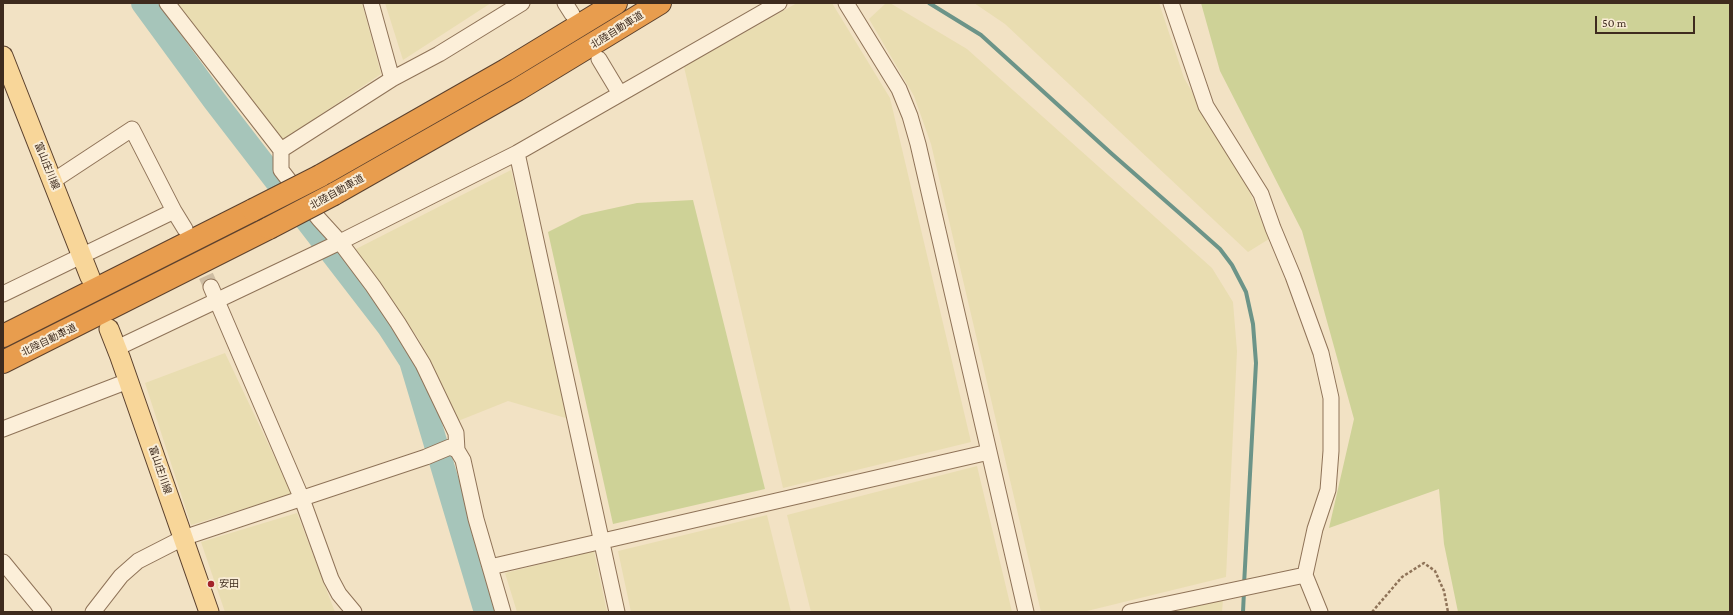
<!DOCTYPE html>
<html>
<head>
<meta charset="utf-8">
<style>
	body { margin:0 }
	#map { position:relative; width:1733px; height:615px; overflow:hidden; background:#f2e2c4; font-family:"Crimson Pro",serif }
	canvas { display:block }
	.frame { position:absolute; inset:0; border:4px solid #3e2b1e; pointer-events:none }
	.scale { position:absolute; left:1595px; top:16px; width:100px; height:18px; box-sizing:border-box; border:2px solid #3e2b1e; border-top:0; padding-left:5px; font-size:12px; line-height:14px; white-space:nowrap; color:#3e2b1e; -webkit-text-stroke:3px #f9ecd5; paint-order:stroke }
</style>
</head>
<body>
<div id="map">
<canvas width="1733" height="615"></canvas>
<div class="frame"></div>
<div class="scale">50 m</div>
</div>
<script>
const context = document.querySelector('canvas').getContext('2d');
context.lineJoin = 'round';
function fillPath(path, color) {
  context.fillStyle = color;
  context.fill(path, 'evenodd');
}
function shape(rows) {
  const path = new Path2D();
  for (const r of rows) {
    path.moveTo(r[0], r[1]);
    for (let i = 2; i < r.length; i += 2) path.lineTo(r[i], r[i + 1]);
  }
  return path;
}
function stroke(path, color, width, dash) {
  context.strokeStyle = color;
  context.lineWidth = width;
  context.lineCap = dash ? 'butt' : 'round';
  context.setLineDash(dash || []);
  context.stroke(path);
}
function write(font, color, halo, rows, align = 'center') {
  context.font = font + ' "Crimson Pro","Noto Sans JP",serif';
  context.lineWidth = 4;
  context.setLineDash([]);
  context.textBaseline = 'middle';
  context.strokeStyle = halo;
  context.fillStyle = color;
  for (const [text, x, y, turn = 0] of rows) {
    context.save();
    context.translate(x, y);
    context.rotate((+turn || 0) * Math.PI / 180);
    context.textAlign = isNaN(turn) ? turn : align;
    if (halo) context.strokeText(text, 0, 0);
    context.fillText(text, 0, 0);
    context.restore();
  }
}
fillPath(shape([
	[171,3,362,3,381,74,281,141],
	[385,3,491,3,403,60],
	[797,3,832,3,890,98,971,442,783,488,684,67],
	[886,3,890,3,967,49,1212,268,1233,302,1237,351,1226,577,1083,612,1041,612,931,144,914,96,869,19],
	[974,3,1159,3,1184,78,1248,188,1269,239,1248,252,1005,24],
	[511,170,569,419,508,401,458,421,418,338,354,250],
	[225,353,292,494,191,525,145,383],
	[977,466,1012,612,811,612,787,515],
	[297,513,335,612,225,612,201,542],
	[767,515,791,612,631,612,618,551],
	[594,551,607,612,517,612,505,573],
	[1223,600,1222,612,1169,612]
]), '#e9ddb1');
fillPath(shape([
	[1201,3,1730,3,1730,612,1458,612,1444,544,1439,489,1329,528,1354,419,1302,231,1220,71],
	[693,200,765,489,613,524,548,232,582,215,637,203]
]), '#ced297');
stroke(shape([
	[929,3,981,35,1112,154,1193,225,1220,249,1232,265,1246,292,1253,324,1256,363,1244,585],
	[1243,612,1244,591]
]), '#6c9488', 4);
stroke(shape([
	[143,3,214,100,389,327,411,361,486,612]
]), '#a6c5ba', 24);
stroke(shape([
	[187,234,211,287]
]), '#cebda3', 15, [15, 8]);
const minor = shape([
	[167,3,281,150,281,170,319,219,340,242,373,286,398,323,423,364,456,433,457,450],
	[371,3,392,79],
	[565,3,572,14],
	[846,3,899,89,910,116,918,144,1026,612],
	[1171,3,1206,106,1261,194,1273,228,1293,276,1321,353,1331,398,1331,451,1328,490,1315,529,1305,575,1320,612],
	[599,59,620,94],
	[281,150,392,79,439,54,522,3],
	[517,153,617,612],
	[174,211,185,229],
	[211,287,302,499,331,579,339,594,354,612],
	[3,294,174,211,132,129,53,181],
	[117,348,340,242,517,153,779,3],
	[3,429,128,381],
	[3,562,44,612],
	[490,567,989,452],
	[93,612,121,576,138,561,183,538,426,457,450,447,457,450,463,460,476,519,503,612],
	[1130,612,1305,575]
]);
const major = shape([
	[3,56,90,277],
	[109,329,120,357,209,612]
]);
const highway = shape([
	[320,176,506,70,616,3],
	[334,194,517,90,660,3],
	[3,336,253,210],
	[3,362,269,228]
]);
stroke(minor, '#8f7358', 17);
stroke(major, '#5c412d', 21);
stroke(highway, '#5c412d', 24);
stroke(shape([
	[1372,612,1402,577,1424,563,1435,571,1444,591,1448,612]
]), '#8f7358', 2.5, [3, 2]);
stroke(minor, '#fcefd9', 15);
stroke(major, '#f8d699', 19);
stroke(highway, '#e89d4e', 22);
const highwayBridge = shape([
	[253,210,320,176],
	[269,228,334,194]
]);
stroke(highwayBridge, '#5c412d', 24, []);
stroke(highwayBridge, '#e89d4e', 22);
for (const [x, y, r, color] of [
	[211,584,4,"#a3232a"]
]) {
  const dot = new Path2D();
  dot.arc(x, y, r, 0, 2 * Math.PI);
  context.fillStyle = color;
  context.fill(dot);
  stroke(dot, '#f9ecd5', 1.5);
}
write('10px', '#3e2b1e', '#f9ecd5', [
	["北陸自動車道",617,30,-32],
	["富山庄川線",47,166,68],
	["北陸自動車道",337,192,-29],
	["北陸自動車道",49,340,-26],
	["富山庄川線",160,470,71]
]);
write('10px', '#3e2b1e', '#f9ecd5', [
	["安田",219,584]
], 'left');
</script>
</body>
</html>
